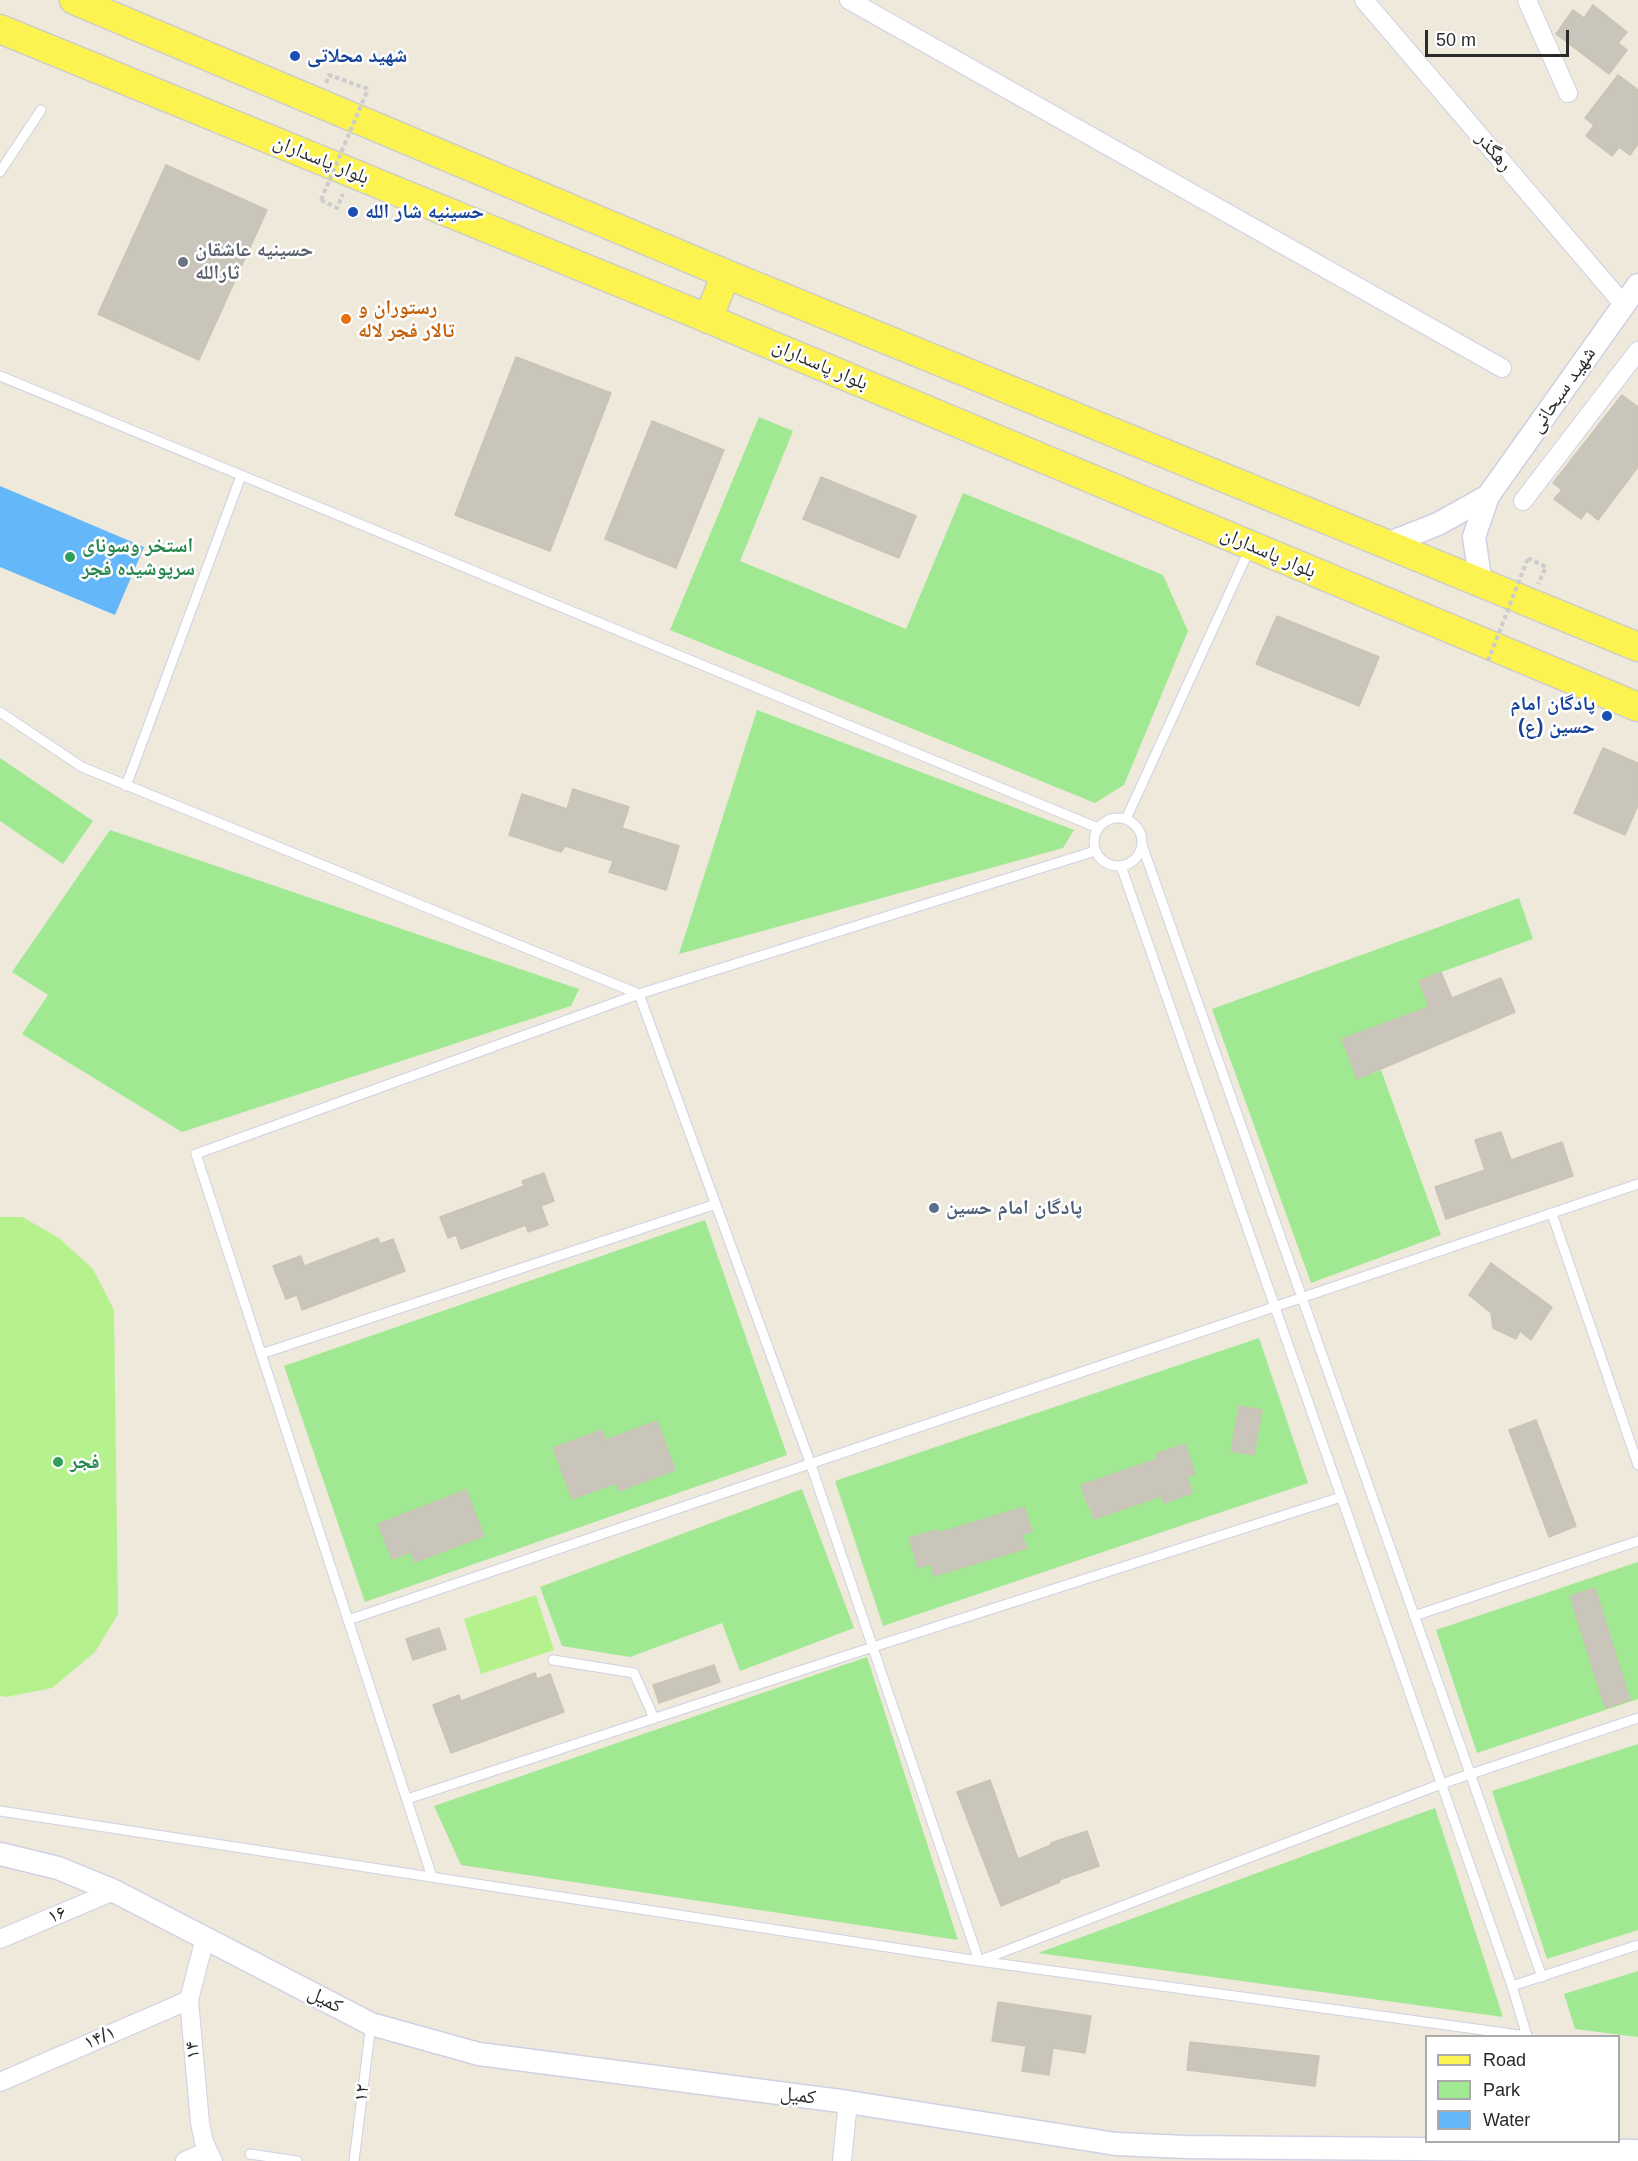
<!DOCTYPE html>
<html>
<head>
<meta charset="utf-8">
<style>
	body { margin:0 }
	#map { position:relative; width:1638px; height:2161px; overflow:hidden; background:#eee9db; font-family:Helvetica,sans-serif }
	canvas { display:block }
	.legend { position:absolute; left:1425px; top:2035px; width:195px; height:108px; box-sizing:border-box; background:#fff; border:2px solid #aaa; margin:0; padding:8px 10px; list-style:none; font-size:18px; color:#2a2a2a }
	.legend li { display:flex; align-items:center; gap:12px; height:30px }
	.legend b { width:30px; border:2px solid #aaa }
	.scale { position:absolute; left:1425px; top:30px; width:144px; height:27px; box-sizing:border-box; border:3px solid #2a2a2a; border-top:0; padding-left:8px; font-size:18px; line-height:21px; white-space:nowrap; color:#2a2a2a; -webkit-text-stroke:4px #fff; paint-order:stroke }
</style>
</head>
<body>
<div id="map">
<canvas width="1638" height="2161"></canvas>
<ul class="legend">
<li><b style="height:8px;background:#fdf350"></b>Road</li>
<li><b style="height:16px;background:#a0e992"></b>Park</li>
<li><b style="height:16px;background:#64b7f9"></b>Water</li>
</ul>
<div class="scale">50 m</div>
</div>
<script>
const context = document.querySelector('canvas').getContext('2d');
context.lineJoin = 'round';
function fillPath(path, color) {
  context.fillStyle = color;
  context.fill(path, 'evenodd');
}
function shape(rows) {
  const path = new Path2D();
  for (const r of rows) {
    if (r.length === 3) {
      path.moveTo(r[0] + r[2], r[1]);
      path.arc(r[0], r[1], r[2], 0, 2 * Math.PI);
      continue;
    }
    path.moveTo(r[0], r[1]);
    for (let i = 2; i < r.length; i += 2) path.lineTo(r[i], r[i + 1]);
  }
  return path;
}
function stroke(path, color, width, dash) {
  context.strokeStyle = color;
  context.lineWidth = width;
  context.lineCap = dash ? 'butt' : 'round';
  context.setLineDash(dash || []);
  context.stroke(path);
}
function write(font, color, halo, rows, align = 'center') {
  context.font = font + ' Helvetica,"Noto Naskh Arabic",sans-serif';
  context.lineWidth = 5;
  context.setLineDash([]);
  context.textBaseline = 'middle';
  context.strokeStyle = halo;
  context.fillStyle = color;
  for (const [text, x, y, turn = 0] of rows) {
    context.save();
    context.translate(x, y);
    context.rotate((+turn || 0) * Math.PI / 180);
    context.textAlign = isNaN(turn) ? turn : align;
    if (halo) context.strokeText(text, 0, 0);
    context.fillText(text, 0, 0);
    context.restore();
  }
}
fillPath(shape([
	[759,417,793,431,740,561,906,629,963,493,1163,575,1188,631,1124,785,1095,803,670,630],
	[757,710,1074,830,1063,848,679,954],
	[0,758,93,821,63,864,0,821],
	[110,830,579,989,571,1006,182,1132,22,1034,48,995,12,972],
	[1519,898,1533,939,1419,980,1429,1007,1343,1039,1357,1079,1381,1070,1441,1235,1311,1283,1212,1009],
	[705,1220,787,1455,365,1602,284,1366],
	[1259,1338,1308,1483,883,1626,835,1481],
	[802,1489,854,1628,740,1671,722,1623,630,1657,562,1646,540,1587],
	[1638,1562,1638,1699,1477,1753,1436,1630],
	[867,1657,958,1940,461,1865,434,1806],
	[1638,1744,1638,1930,1547,1959,1492,1791],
	[1435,1808,1503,2017,1038,1953],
	[1638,1971,1638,2037,1575,2029,1564,1994]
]), '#a0e992');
fillPath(shape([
	[0,1217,22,1217,59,1238,93,1269,114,1310,118,1614,95,1652,52,1688,6,1697,0,1696],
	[536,1595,554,1650,481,1674,464,1619]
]), '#b5f18d');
fillPath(shape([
	[0,486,144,547,115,615,0,567]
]), '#64b7f9');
const building = shape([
	[1593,5,1627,32,1618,43,1627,50,1609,74,1556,34,1573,10,1584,18,1593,5],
	[1618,75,1638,90,1638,144,1630,155,1619,147,1612,156,1586,136,1594,125,1585,118,1618,75],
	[166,165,267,210,199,360,98,314,166,165],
	[516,357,611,393,550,551,455,515,516,357],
	[1622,395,1638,407,1638,467,1598,520,1587,511,1581,519,1554,499,1562,490,1553,483,1622,395],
	[652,421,724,450,676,568,605,539,652,421],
	[821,477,916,516,899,558,803,519,821,477],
	[1277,616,1379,657,1359,706,1256,664,1277,616],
	[1603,748,1638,763,1638,805,1625,835,1574,813,1603,748],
	[573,789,629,807,622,828,679,846,666,890,609,872,613,861,565,846,561,852,509,835,522,794,567,809,573,789],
	[1441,972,1452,998,1501,978,1515,1012,1357,1079,1342,1039,1429,1007,1419,981,1441,972],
	[1501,1132,1511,1160,1562,1142,1573,1176,1446,1219,1435,1187,1485,1170,1475,1140,1501,1132],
	[544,1173,554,1201,541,1206,548,1225,528,1232,526,1225,461,1249,456,1235,448,1238,440,1217,524,1186,522,1181,544,1173],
	[378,1238,380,1244,393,1239,405,1271,302,1310,297,1295,286,1299,273,1266,301,1256,304,1266,378,1238],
	[1491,1263,1552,1307,1531,1340,1520,1331,1516,1339,1493,1328,1491,1313,1469,1295,1491,1263],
	[1239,1406,1262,1410,1254,1455,1231,1451,1239,1406],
	[1536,1420,1576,1526,1549,1537,1509,1430,1536,1420],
	[657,1421,675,1470,619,1491,616,1483,572,1499,553,1448,602,1430,606,1440,657,1421],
	[1185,1444,1195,1474,1187,1477,1192,1493,1164,1503,1161,1496,1094,1519,1090,1506,1088,1506,1081,1485,1157,1459,1156,1454,1185,1444],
	[466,1490,484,1536,415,1562,411,1552,392,1559,378,1524,466,1490],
	[1024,1507,1032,1531,1022,1535,1027,1548,934,1576,931,1564,918,1568,909,1538,937,1530,938,1533,1024,1507],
	[1595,1588,1630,1700,1605,1708,1570,1596,1595,1588],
	[439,1628,446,1649,413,1660,406,1639,439,1628],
	[714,1665,720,1682,659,1703,653,1685,714,1665],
	[535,1673,537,1679,550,1674,564,1712,451,1753,433,1705,459,1695,461,1701,535,1673],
	[990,1780,1018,1859,1051,1845,1051,1843,1087,1831,1099,1866,1059,1880,1060,1882,1001,1906,957,1792,990,1780],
	[998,2002,1091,2016,1085,2053,1053,2048,1049,2075,1022,2071,1026,2046,992,2041,998,2002],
	[1190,2042,1319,2056,1315,2086,1187,2070,1190,2042]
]);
fillPath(building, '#c9c5ba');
stroke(building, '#c9c5b4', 1.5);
const service = shape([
	[0,172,41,110],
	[0,376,1098,828],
	[0,712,82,767,639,994,811,1465,979,1961,1441,1784,1638,1718],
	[126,786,241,476],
	[1118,842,24],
	[1126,819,1250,548],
	[1142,845,1542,1977],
	[1552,1214,1638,1465],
	[261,1354,716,1204],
	[1414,1616,1638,1541],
	[348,1620,1638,1184],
	[553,1660,634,1673,654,1718],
	[407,1799,873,1647,1341,1497],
	[0,1811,979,1961,1527,2036,1512,1986,1121,866],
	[432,1877,196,1154,639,994,1095,851],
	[1512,1986,1638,1945],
	[250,2154,297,2161],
	[354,2161,371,2024]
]);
const minor = shape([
	[849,0,1502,368],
	[1364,0,1624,305],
	[1527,0,1568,93],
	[1523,501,1638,351],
	[205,1938,189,2000,200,2123,204,2142,213,2161],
	[0,1939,114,1891],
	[0,2082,189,2000],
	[185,2161,208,2151],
	[842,2161,848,2102]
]);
const tertiary = shape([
	[1387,544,1438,524,1488,496],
	[1481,584,1474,537,1488,496,1638,285],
	[0,1854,58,1868,114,1891,371,2024,479,2054,848,2102,1116,2144,1186,2147,1638,2151]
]);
const primary = shape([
	[74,0,726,274,1638,647],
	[0,29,697,314,1638,707],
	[708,319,726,274]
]);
stroke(service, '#d0d0e4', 11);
stroke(minor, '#d0d0e4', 20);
stroke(tertiary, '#d0d0e4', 25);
stroke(primary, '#ccc', 31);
stroke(shape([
	[326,83,329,75,368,89],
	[321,200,337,208,343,194],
	[1528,558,1546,567,1538,584]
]), '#ccc', 4, [4.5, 3]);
stroke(service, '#fff', 9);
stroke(minor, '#fff', 18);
stroke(tertiary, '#fff', 22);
stroke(primary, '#fdf350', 28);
stroke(shape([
	[321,200,368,89],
	[1488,661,1528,558]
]), '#ccc', 4, [4.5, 3]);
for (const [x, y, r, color] of [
	[295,56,6,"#1a4fb4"],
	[353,212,6,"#1a4fb4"],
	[183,262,6,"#6b7280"],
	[346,319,6,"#e8710a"],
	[70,557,6,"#2e9e5b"],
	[1607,716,6,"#1a4fb4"],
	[934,1208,6,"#5c6f8a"],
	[58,1462,6,"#2e9e5b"]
]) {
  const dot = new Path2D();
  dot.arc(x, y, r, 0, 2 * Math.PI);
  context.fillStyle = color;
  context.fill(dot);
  stroke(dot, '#fff', 2);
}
write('bold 20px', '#164399', '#fff', [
	["شهید محلاتی",307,56],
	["حسینیه شار الله",365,212],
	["پادگان امام",1595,704,"right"],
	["حسین (ع)",1595,727,"right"]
], 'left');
write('20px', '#2a2a2a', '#fff', [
	["رهگذر",1494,152,50],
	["بلوار پاسداران",321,160,22],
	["بلوار پاسداران",820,365,23],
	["شهید سبحانی",1563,390,-55],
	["بلوار پاسداران",1268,553,23],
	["۱۶",57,1915,-23],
	["کمیل",325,2000,28],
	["۱۴/۱",100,2038,-23],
	["۱۴",193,2050,-95],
	["۱۲",362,2093,-83],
	["کمیل",798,2096,7]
]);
write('bold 20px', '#5b616d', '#fff', [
	["حسینیه عاشقان",195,250],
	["ثارالله",195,273]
], 'left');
write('bold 20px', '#c56008', '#fff', [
	["رستوران و",358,308],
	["تالار فجر لاله",358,331]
], 'left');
write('bold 20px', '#27864d', '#fff', [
	["استخر وسونای",82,546],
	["سرپوشیده فجر",82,569],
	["فجر",70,1462]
], 'left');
write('bold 20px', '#4e5e75', '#fff', [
	["پادگان امام حسین",946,1208]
], 'left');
</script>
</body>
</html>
